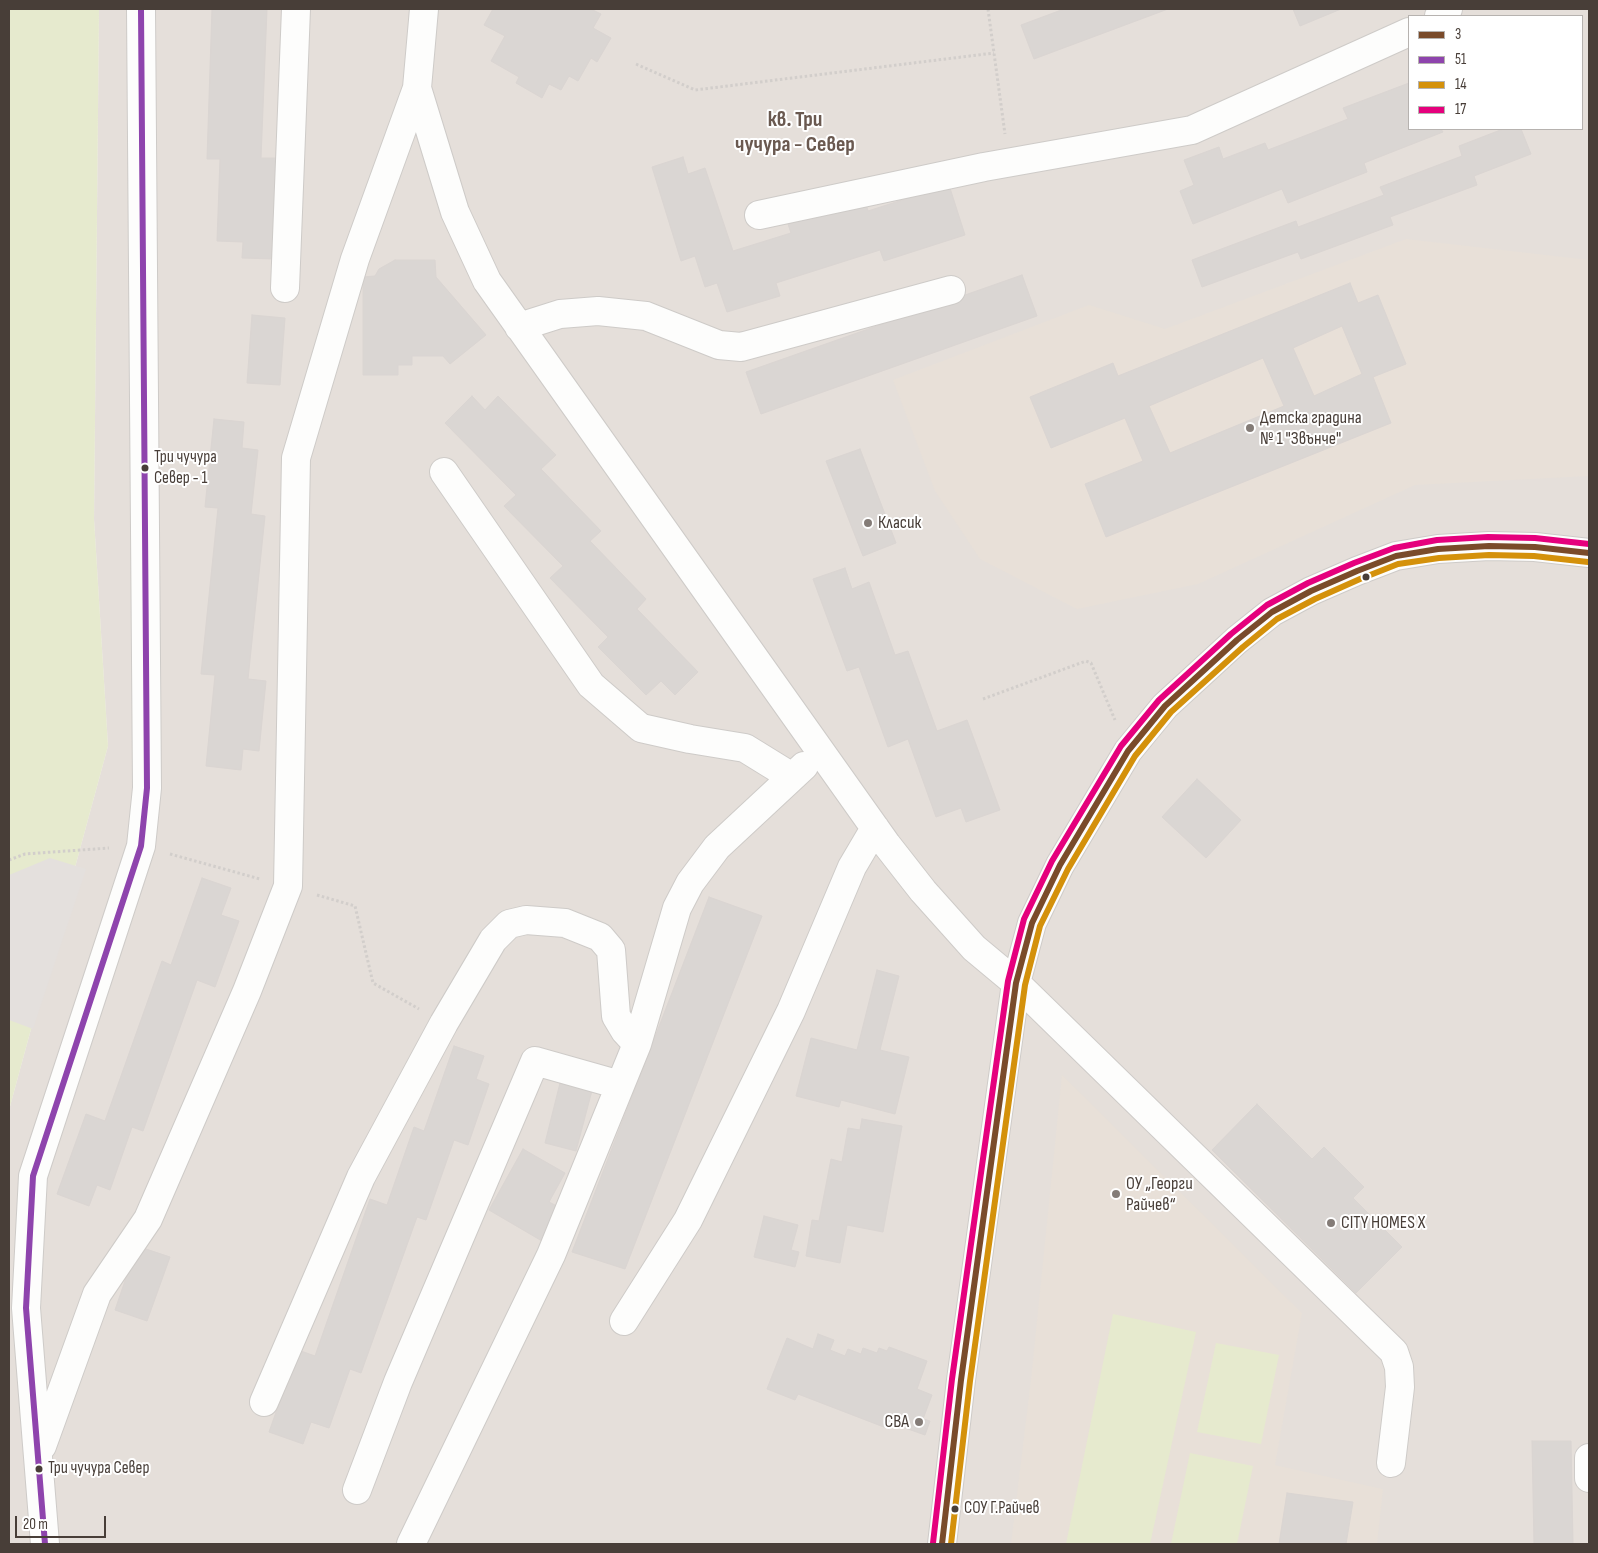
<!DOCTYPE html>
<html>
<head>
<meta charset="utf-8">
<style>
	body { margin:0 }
	#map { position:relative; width:1598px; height:1553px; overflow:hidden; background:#f2efec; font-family:"Sofia Sans Condensed",sans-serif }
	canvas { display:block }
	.frame { position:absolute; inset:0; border:10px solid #483e38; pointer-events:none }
	.legend { position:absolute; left:1408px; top:15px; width:175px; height:115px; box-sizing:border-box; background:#fff; border:1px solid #b6b2af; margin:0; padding:6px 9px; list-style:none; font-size:15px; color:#483e38 }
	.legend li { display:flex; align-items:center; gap:10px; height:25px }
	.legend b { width:25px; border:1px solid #b6b2af }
	.scale { position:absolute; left:15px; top:1516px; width:91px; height:22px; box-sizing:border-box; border:2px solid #483e38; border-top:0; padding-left:6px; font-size:15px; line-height:18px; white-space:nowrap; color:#483e38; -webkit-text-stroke:4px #fff; paint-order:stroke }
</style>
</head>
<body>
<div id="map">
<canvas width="1598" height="1553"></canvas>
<div class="frame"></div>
<ul class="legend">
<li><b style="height:6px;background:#7a4b2a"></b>3</li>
<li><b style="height:6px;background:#8e44ad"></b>51</li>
<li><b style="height:6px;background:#d4910b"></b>14</li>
<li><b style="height:6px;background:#e5007d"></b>17</li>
</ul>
<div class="scale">20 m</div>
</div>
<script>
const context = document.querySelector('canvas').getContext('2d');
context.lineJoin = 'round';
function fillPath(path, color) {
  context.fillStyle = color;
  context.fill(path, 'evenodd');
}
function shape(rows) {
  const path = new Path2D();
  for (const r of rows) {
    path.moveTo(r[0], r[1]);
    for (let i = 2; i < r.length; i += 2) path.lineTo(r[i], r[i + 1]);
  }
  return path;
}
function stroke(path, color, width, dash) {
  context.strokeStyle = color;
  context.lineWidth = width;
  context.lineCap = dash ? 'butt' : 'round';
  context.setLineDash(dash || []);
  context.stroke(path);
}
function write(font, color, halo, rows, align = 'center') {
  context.font = font + ' "Sofia Sans Condensed",sans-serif';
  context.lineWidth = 4;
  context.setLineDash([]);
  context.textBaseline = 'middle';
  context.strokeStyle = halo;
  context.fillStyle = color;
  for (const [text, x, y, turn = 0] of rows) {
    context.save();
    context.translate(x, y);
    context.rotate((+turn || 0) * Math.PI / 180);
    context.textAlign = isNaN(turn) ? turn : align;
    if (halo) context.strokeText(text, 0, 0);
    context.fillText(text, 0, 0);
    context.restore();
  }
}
fillPath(shape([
	[99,9,1589,9,1589,1544,9,1544,9,1110,108,746,94,519],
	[1409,16,1582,16,1582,129,1409,129]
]), '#e5dfda');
fillPath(shape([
	[1406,239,1589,260,1589,476,1415,485,1198,584,1077,609,980,559,935,491,893,380,1089,305,1165,329],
	[1062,1075,1302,1313,1275,1465,1383,1489,1377,1544,1011,1544,1031,1380]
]), '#e8e0d8');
fillPath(shape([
	[9,9,99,9,94,519,108,746,9,1110],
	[1113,1314,1196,1332,1150,1544,1066,1544],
	[1216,1343,1279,1355,1261,1444,1197,1432],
	[1190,1453,1253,1466,1237,1544,1171,1544]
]), '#e6eace');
fillPath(shape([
	[50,858,86,869,33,1029,9,1020,9,875]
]), '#e4e0dd');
const building = shape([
	[212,9,267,9,261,158,280,158,276,259,242,258,243,242,217,241,220,159,207,159,212,9],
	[493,9,591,9,601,14,593,28,611,38,597,62,591,58,578,81,569,76,561,90,549,84,542,98,516,83,519,77,491,61,505,36,484,25,493,9],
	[1064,9,1168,9,1034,59,1021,25,1064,9],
	[1293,9,1341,9,1300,26,1293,9],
	[1409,83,1409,129,1441,129,1443,132,1364,163,1367,172,1288,203,1282,189,1193,224,1180,191,1194,185,1184,160,1219,147,1223,159,1265,143,1268,150,1348,119,1343,108,1409,83],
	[1503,129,1521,129,1531,154,1474,176,1477,185,1390,217,1393,225,1301,259,1298,252,1202,287,1192,260,1296,221,1298,227,1384,195,1380,187,1462,156,1459,146,1503,129],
	[683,157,688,174,705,168,733,251,791,233,788,224,865,200,868,211,949,185,965,235,884,261,880,250,776,283,780,296,727,312,717,283,705,287,695,256,681,261,652,167,683,157],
	[395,260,435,260,436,277,486,335,450,364,443,356,412,356,412,365,398,365,398,375,363,375,363,277,375,276,379,269,395,260],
	[1022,275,1037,316,761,414,746,372,1022,275],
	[1350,283,1358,303,1378,295,1406,364,1373,377,1391,423,1106,537,1085,484,1143,461,1125,418,1051,448,1030,397,1113,363,1118,376,1350,283],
	[1342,326,1362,374,1314,396,1293,348,1342,326],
	[1263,358,1284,406,1170,453,1149,406,1263,358],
	[252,315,285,318,280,385,247,383,252,315],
	[472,396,485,410,498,396,556,455,541,469,601,531,590,541,646,599,637,609,698,672,675,695,661,681,646,695,598,647,608,637,550,578,563,566,504,506,516,495,445,423,472,396],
	[214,419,244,422,242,448,258,450,251,514,265,516,248,679,266,681,259,751,243,749,241,770,206,766,215,675,201,674,218,508,205,507,214,419],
	[860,449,896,543,863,556,826,461,860,449],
	[845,568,852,589,869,582,895,655,908,651,937,731,967,720,1000,810,966,822,961,808,936,817,908,739,888,747,859,667,847,671,813,579,845,568],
	[1197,779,1241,820,1206,858,1162,817,1197,779],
	[202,878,231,888,221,915,239,921,215,987,197,980,143,1131,132,1127,110,1190,97,1185,89,1206,57,1194,86,1114,105,1121,162,961,171,965,202,878],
	[709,897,762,916,625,1269,572,1252,709,897],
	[877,970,899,976,880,1050,909,1057,895,1114,841,1100,839,1107,796,1096,811,1038,857,1050,877,970],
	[454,1046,484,1056,476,1079,489,1084,468,1145,454,1140,426,1220,417,1217,361,1373,350,1369,329,1428,311,1422,303,1444,269,1432,298,1350,315,1356,370,1199,387,1205,414,1127,424,1131,454,1046],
	[562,1075,594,1083,576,1151,545,1143,562,1075],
	[1257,1104,1312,1159,1324,1147,1364,1187,1353,1198,1402,1247,1356,1293,1212,1150,1257,1104],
	[862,1119,902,1126,883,1232,847,1225,840,1263,806,1256,812,1220,819,1221,831,1159,842,1162,848,1128,860,1130,862,1119],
	[523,1149,565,1173,549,1202,561,1208,542,1241,489,1210,523,1149],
	[764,1216,798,1225,791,1250,799,1252,795,1267,754,1257,764,1216],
	[137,1246,170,1257,147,1321,115,1310,137,1246],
	[818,1334,834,1340,830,1350,845,1356,848,1349,861,1354,863,1348,877,1353,879,1348,887,1351,889,1347,927,1361,917,1389,932,1395,923,1419,930,1421,925,1435,891,1423,889,1429,798,1394,795,1400,767,1389,787,1338,813,1349,818,1334],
	[1532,1441,1571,1441,1573,1544,1534,1544,1532,1441],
	[1287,1493,1353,1502,1346,1544,1279,1544,1287,1493]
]);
fillPath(building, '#dad6d3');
stroke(building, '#dad5d2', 1);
const minor = shape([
	[424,9,417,88,455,212,487,281,887,845,923,891,974,948,1016,983,1394,1352,1399,1367,1400,1387,1391,1463],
	[1439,16,1448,9],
	[759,215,984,167,1192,130,1409,32],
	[285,288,296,9],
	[519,327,560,314,598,311,646,316,719,345,741,347,951,290],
	[444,472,591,685,641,728,690,739,745,748,792,777],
	[637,1044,677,908,690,883,717,847,804,766],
	[624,1321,688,1220,791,1011,852,867,875,828],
	[264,1402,361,1177,444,1023,493,940,509,924,526,920,565,923,600,937,611,950,616,1016,625,1031,637,1044,551,1255,411,1544],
	[42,1446,97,1294,148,1219,247,991,288,886,296,458,355,259,417,88],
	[1589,1458,1589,1478],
	[357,1490,398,1382,535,1061,620,1085],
	[45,1544,26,1308,33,1176,141,846,147,788,141,9],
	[942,1544,961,1380,1016,983,1032,923,1060,865,1128,751,1165,706,1237,640,1272,612,1311,591,1357,571,1396,556,1438,549,1489,546,1535,547,1589,553]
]);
stroke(minor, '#cecbc8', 30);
stroke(shape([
	[988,9,1005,134],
	[636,64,695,90,994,53],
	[983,699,1086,661,1091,663,1115,720],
	[170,854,260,879],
	[9,860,25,854,109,848],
	[317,895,355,906,373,983,419,1009]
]), '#d2cecb', 3, [2.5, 2.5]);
stroke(minor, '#fdfdfc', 28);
stroke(shape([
	[942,1544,961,1380,1016,983,1032,923,1060,865,1128,751,1165,706,1237,640,1272,612,1311,591,1357,571,1396,556,1438,549,1489,546,1535,547,1589,553]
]), '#7a4b2a', 6);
stroke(shape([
	[45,1544,26,1308,33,1176,141,846,147,788,141,9]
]), '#8e44ad', 6);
stroke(shape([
	[951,1544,970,1381,1025,985,1040,926,1068,869,1135,756,1171,712,1243,647,1277,619,1315,599,1360,579,1398,564,1439,558,1489,555,1534,556,1588,562]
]), '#d4910b', 6);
stroke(shape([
	[933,1543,952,1379,1008,981,1024,919,1052,861,1121,746,1159,700,1231,634,1267,605,1308,583,1354,563,1394,548,1437,540,1488,537,1535,538,1589,544]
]), '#e5007d', 6);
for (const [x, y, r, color] of [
	[1250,428,5,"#847c77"],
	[145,468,4.5,"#483e38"],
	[868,523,5,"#847c77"],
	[1366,577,4.5,"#483e38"],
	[1116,1194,5,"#847c77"],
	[1331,1223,5,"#847c77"],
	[919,1422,5,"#847c77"],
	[39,1469,4.5,"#483e38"],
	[955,1509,4.5,"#483e38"]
]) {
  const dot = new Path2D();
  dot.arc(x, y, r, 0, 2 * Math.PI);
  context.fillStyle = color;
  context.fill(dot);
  stroke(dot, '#fff', 2);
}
write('17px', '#483e38', '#fff', [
	["Три чучура",154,458],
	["Север - 1",154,479],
	["Три чучура Север",48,1469],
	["СОУ Г.Райчев",964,1509]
], 'left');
write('18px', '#483e38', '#fff', [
	["Детска градина",1260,418],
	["№ 1 \"Звънче\"",1260,439],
	["Класик",878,523],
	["ОУ „Георги",1126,1184],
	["Райчев“",1126,1205],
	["CITY HOMES X",1341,1223],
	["CBA",909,1422,"right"]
], 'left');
write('bold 22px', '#6a5950', '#fff', [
	["кв. Три",795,120],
	["чучура - Север",795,145]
]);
</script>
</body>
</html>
